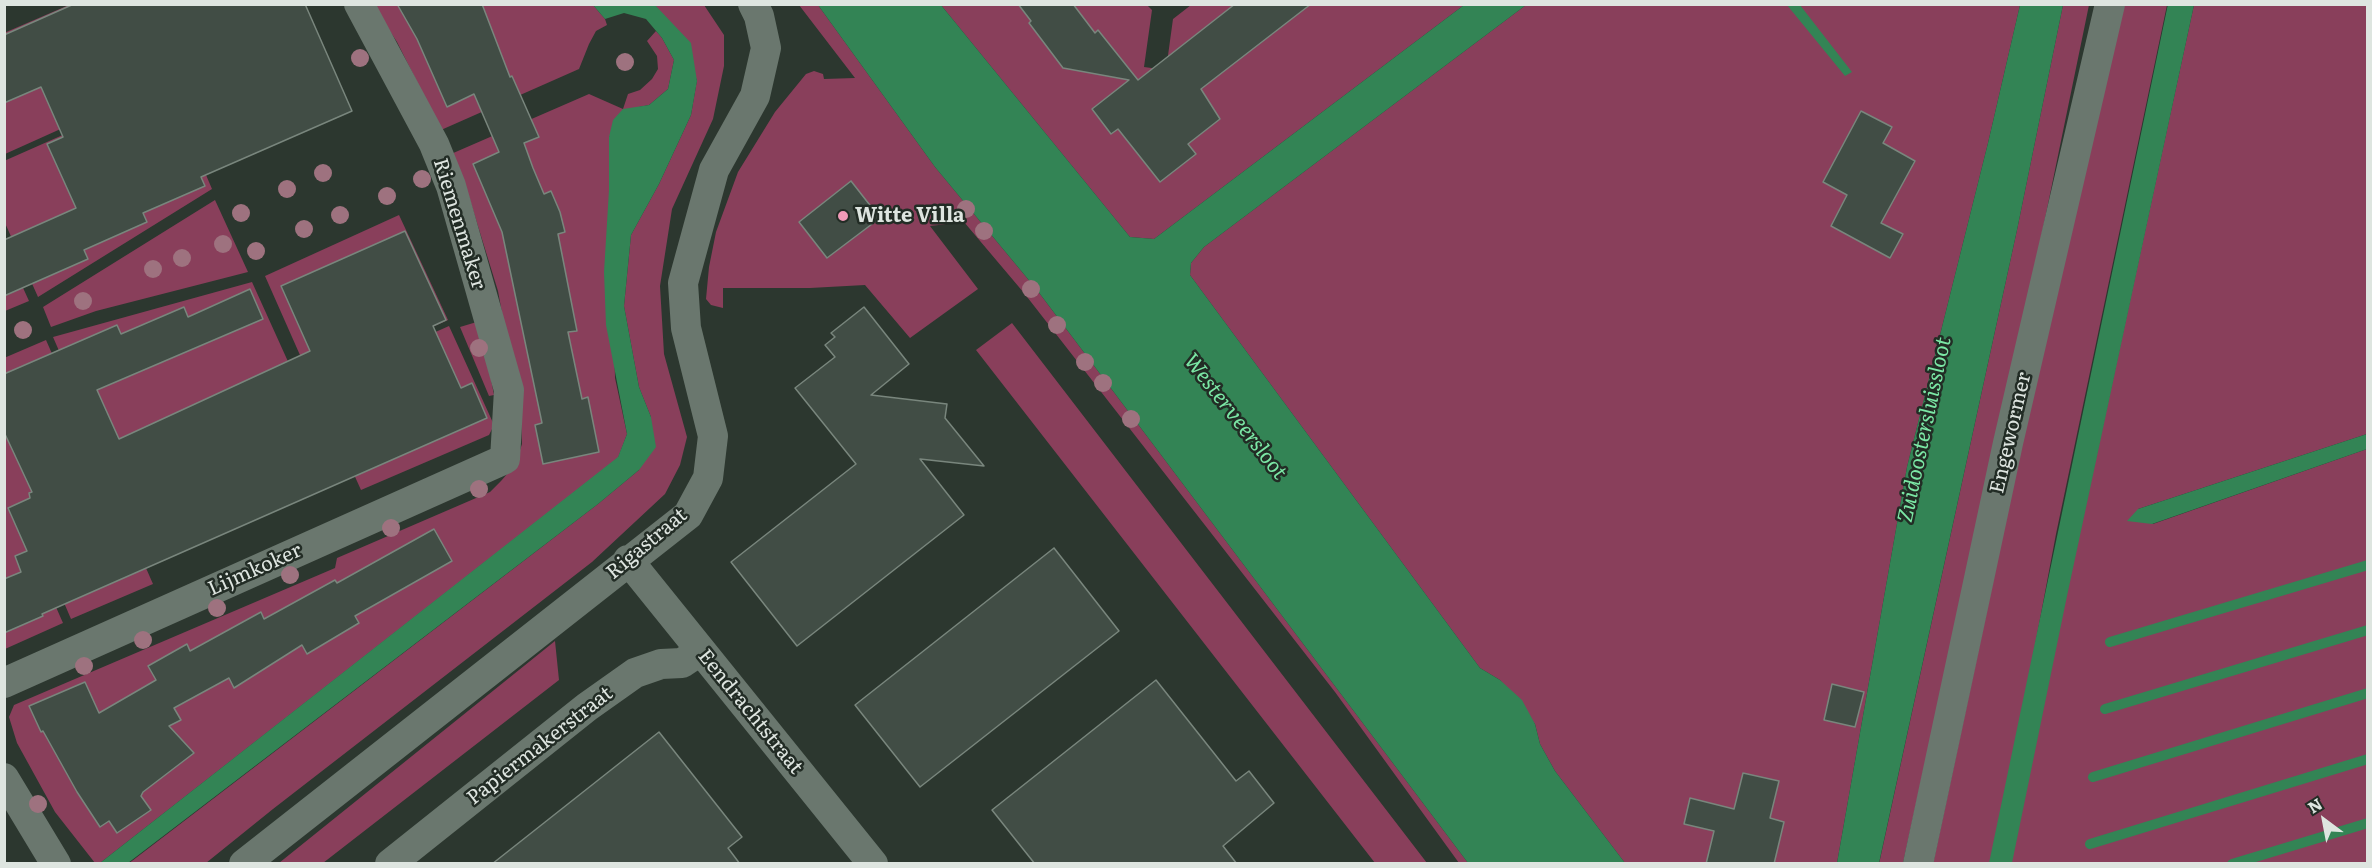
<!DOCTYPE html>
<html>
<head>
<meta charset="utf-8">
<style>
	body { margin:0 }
	#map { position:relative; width:2372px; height:868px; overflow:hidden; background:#2c372f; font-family:Literata,serif }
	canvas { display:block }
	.frame { position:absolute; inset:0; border:6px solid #dee5e0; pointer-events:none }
	.north { position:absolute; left:2294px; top:790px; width:60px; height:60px; -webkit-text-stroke:4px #222c25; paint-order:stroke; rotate:328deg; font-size:16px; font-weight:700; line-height:24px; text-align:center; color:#dee5e0 }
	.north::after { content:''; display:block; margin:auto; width:21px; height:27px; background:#dee5e0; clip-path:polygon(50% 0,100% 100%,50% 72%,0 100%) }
</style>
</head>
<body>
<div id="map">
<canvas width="2372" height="868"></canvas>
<div class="frame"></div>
<div class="north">N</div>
</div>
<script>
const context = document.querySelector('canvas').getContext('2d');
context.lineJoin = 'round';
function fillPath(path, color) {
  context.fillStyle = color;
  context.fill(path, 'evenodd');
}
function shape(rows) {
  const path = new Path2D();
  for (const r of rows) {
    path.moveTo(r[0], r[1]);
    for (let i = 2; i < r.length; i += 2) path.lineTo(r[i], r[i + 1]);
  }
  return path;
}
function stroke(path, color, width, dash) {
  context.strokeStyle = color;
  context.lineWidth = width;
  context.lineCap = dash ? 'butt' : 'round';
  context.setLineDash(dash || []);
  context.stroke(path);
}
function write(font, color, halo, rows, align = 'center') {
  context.font = font + ' Literata,serif';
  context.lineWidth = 5;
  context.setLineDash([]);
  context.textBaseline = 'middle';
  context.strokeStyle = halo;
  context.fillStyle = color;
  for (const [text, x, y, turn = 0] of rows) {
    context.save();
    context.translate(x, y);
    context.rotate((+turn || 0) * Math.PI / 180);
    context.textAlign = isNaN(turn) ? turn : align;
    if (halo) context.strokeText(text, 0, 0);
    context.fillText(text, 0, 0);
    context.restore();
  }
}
fillPath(shape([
	[69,5,130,5,165,82,5,154,4,33],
	[373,5,593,5,605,19,607,25,596,31,589,44,579,69,441,130,397,42],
	[655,5,704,5,724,35,724,66,713,119,672,209,660,286,664,354,687,437,680,465,665,494,592,562,273,809,206,863,128,864,598,504,639,470,651,417,639,387,624,306,631,235,659,184,691,115,697,80],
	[799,5,818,5,935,167,1037,290,1468,863,1459,863,1335,692,1024,293,964,222,930,226,978,289,910,338,865,285,810,288,723,288,723,308,711,305,706,299,709,267,716,232,738,172,775,112,806,74,814,71,823,74,824,79,855,78],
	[941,5,1147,5,1152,10,1144,67,1166,70,1173,19,1191,5,1464,5,1154,239,1130,237],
	[1526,5,2020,5,1988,143,1907,467,1837,863,1625,863,1555,771,1540,744,1535,724,1500,680,1480,668,1190,275,1191,263,1204,247],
	[2063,5,2089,5,2041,238,1903,863,1879,864,2017,230],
	[2120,5,2167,5,2056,534,1994,863,1933,864,2086,143],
	[2194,5,2367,5,2367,434,2138,509,2153,524,2367,449,2367,863,2008,864],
	[656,31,662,38,674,60,668,89,649,105,639,107,609,137,615,378,627,434,618,458,100,863,95,863,55,812,17,743,9,717,14,705,335,568,337,558,490,492,501,481,515,465,522,444,521,417,498,291,469,197,451,154,589,94,623,109,628,94,640,90,652,79,658,69,657,56,647,41],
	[169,88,212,189,38,297,5,223,4,161],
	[215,200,248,272,96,311,51,327,43,307],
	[399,215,448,320,311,380,265,276],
	[4,246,29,301,5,311,4,311],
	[252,282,295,377,106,459,53,337],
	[480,321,494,395,489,396,460,327],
	[1012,323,1427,863,1375,863,976,350],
	[449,326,494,425,489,435,361,490,314,386],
	[46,340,153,584,71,619,32,528,23,532,63,623,5,649,4,358],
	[555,641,559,680,323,863,279,863]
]), '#893f5b');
fillPath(shape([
	[2168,4,2194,5,2067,596,2012,863,1989,863],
	[593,5,655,5,691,43,697,81,691,115,659,184,631,235,624,306,639,387,651,417,656,447,639,470,598,504,128,863,100,863,618,457,627,434,606,325,604,272,609,190,609,137,613,120,623,109,649,105,668,89,674,60,662,38,646,19,624,13,605,19],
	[818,5,941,5,1130,237,1154,239,1464,5,1526,5,1204,247,1191,263,1190,275,1480,668,1500,680,1522,700,1535,724,1540,744,1555,771,1625,863,1468,863,1037,290,935,167],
	[1787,5,1800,5,1852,72,1845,76],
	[2020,5,2063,5,2017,230,1879,863,1837,863,1907,467,1988,143],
	[2367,434,2367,449,2152,524,2127,521,2138,509]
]), '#338455');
stroke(shape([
	[2110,642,2368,565],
	[2105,709,2368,630],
	[2093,777,2368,693],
	[2090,844,2368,759],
	[2232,864,2368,823]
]), '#338455', 10);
const building = shape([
	[74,4,305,4,352,111,201,177,205,186,143,213,147,222,84,250,88,259,4,296,4,240,76,208,47,144,63,137,41,87,4,103,4,35,74,4],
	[397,4,482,4,510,77,512,76,539,137,524,143,533,168,544,194,551,191,560,212,565,232,558,234,577,331,568,332,582,399,588,397,599,452,543,464,535,425,542,423,502,232,473,164,499,152,474,94,447,107,417,39,397,4],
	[1018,4,1073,4,1095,33,1098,30,1138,80,1235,4,1311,4,1201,89,1220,119,1188,144,1196,154,1160,182,1118,129,1111,134,1092,109,1129,80,1063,68,1029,23,1031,21,1018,4],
	[1861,111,1892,127,1883,143,1915,161,1881,223,1903,234,1890,258,1831,226,1847,195,1823,182,1861,111],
	[851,181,880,218,827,258,799,222,851,181],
	[405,231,446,320,433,326,461,388,472,383,487,418,42,614,43,616,4,633,4,579,21,572,15,556,27,551,8,508,30,498,29,493,32,492,4,432,4,374,117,325,121,334,184,307,188,317,250,289,263,319,97,390,119,439,310,351,281,286,405,231],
	[864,307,909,364,871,395,947,404,945,418,984,466,920,459,964,515,797,646,731,562,856,464,795,388,835,357,825,345,835,337,831,333,864,307],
	[434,529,452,561,355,616,359,623,307,654,302,645,234,688,229,678,174,708,181,720,169,726,194,753,143,792,141,796,151,810,117,833,109,821,100,827,77,792,43,731,41,732,29,706,85,682,99,713,156,680,148,666,187,644,190,651,261,612,264,619,335,580,337,583,434,529],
	[1054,548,1119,631,920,787,855,705,1054,548],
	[1156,680,1236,781,1249,771,1274,803,1223,846,1237,864,1035,864,992,810,1156,680],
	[1832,684,1864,692,1855,727,1824,720,1832,684],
	[659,732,742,837,728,848,740,864,492,864,659,732],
	[1743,773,1779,781,1770,818,1784,822,1774,864,1706,864,1714,831,1684,824,1690,798,1734,809,1743,773]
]);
fillPath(building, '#414d45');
stroke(building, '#79867d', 1.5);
stroke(shape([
	[628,560,873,864],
	[4,683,505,459,509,390,451,186,434,144,359,4],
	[4,778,56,864],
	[244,864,688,515,708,478,713,436,686,328,683,283,714,170,755,96,766,48,759,16,753,4],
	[390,864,587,707,635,673,661,664,682,663,700,651],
	[1918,864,2008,443,2110,4]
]), '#6a776e', 30);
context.fillStyle = '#9e727f';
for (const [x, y] of [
	[360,58],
	[625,62],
	[323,173],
	[422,179],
	[287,189],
	[387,196],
	[966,209],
	[241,213],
	[340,215],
	[304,229],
	[984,231],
	[223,244],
	[256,251],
	[182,258],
	[153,269],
	[1031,289],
	[83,301],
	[1057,325],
	[23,330],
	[479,348],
	[1085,362],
	[1103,383],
	[1131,419],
	[479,489],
	[391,528],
	[290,575],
	[217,608],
	[143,640],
	[84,666],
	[38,804]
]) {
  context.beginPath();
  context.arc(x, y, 9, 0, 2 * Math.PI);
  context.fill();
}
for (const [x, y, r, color] of [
	[843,216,6,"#f09ab7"]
]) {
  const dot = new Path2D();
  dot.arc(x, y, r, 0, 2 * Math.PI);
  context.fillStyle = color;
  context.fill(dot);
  stroke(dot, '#222c25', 2);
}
write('bold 20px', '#dee5e0', '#222c25', [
	["Witte Villa",855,216]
], 'left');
write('20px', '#dee5e0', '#222c25', [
	["Riemenmaker",459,224,73],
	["Engewormer",2011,433,-77],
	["Rigastraat",647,544,-40],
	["Lijmkoker",255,570,-24],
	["Eendrachtstraat",750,712,51],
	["Papiermakerstraat",540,746,-38]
]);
write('italic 21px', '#7be7a5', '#222c25', [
	["Westerveersloot",1235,417,52],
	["Zuidoostersluissloot",1925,430,-78]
]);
</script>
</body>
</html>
